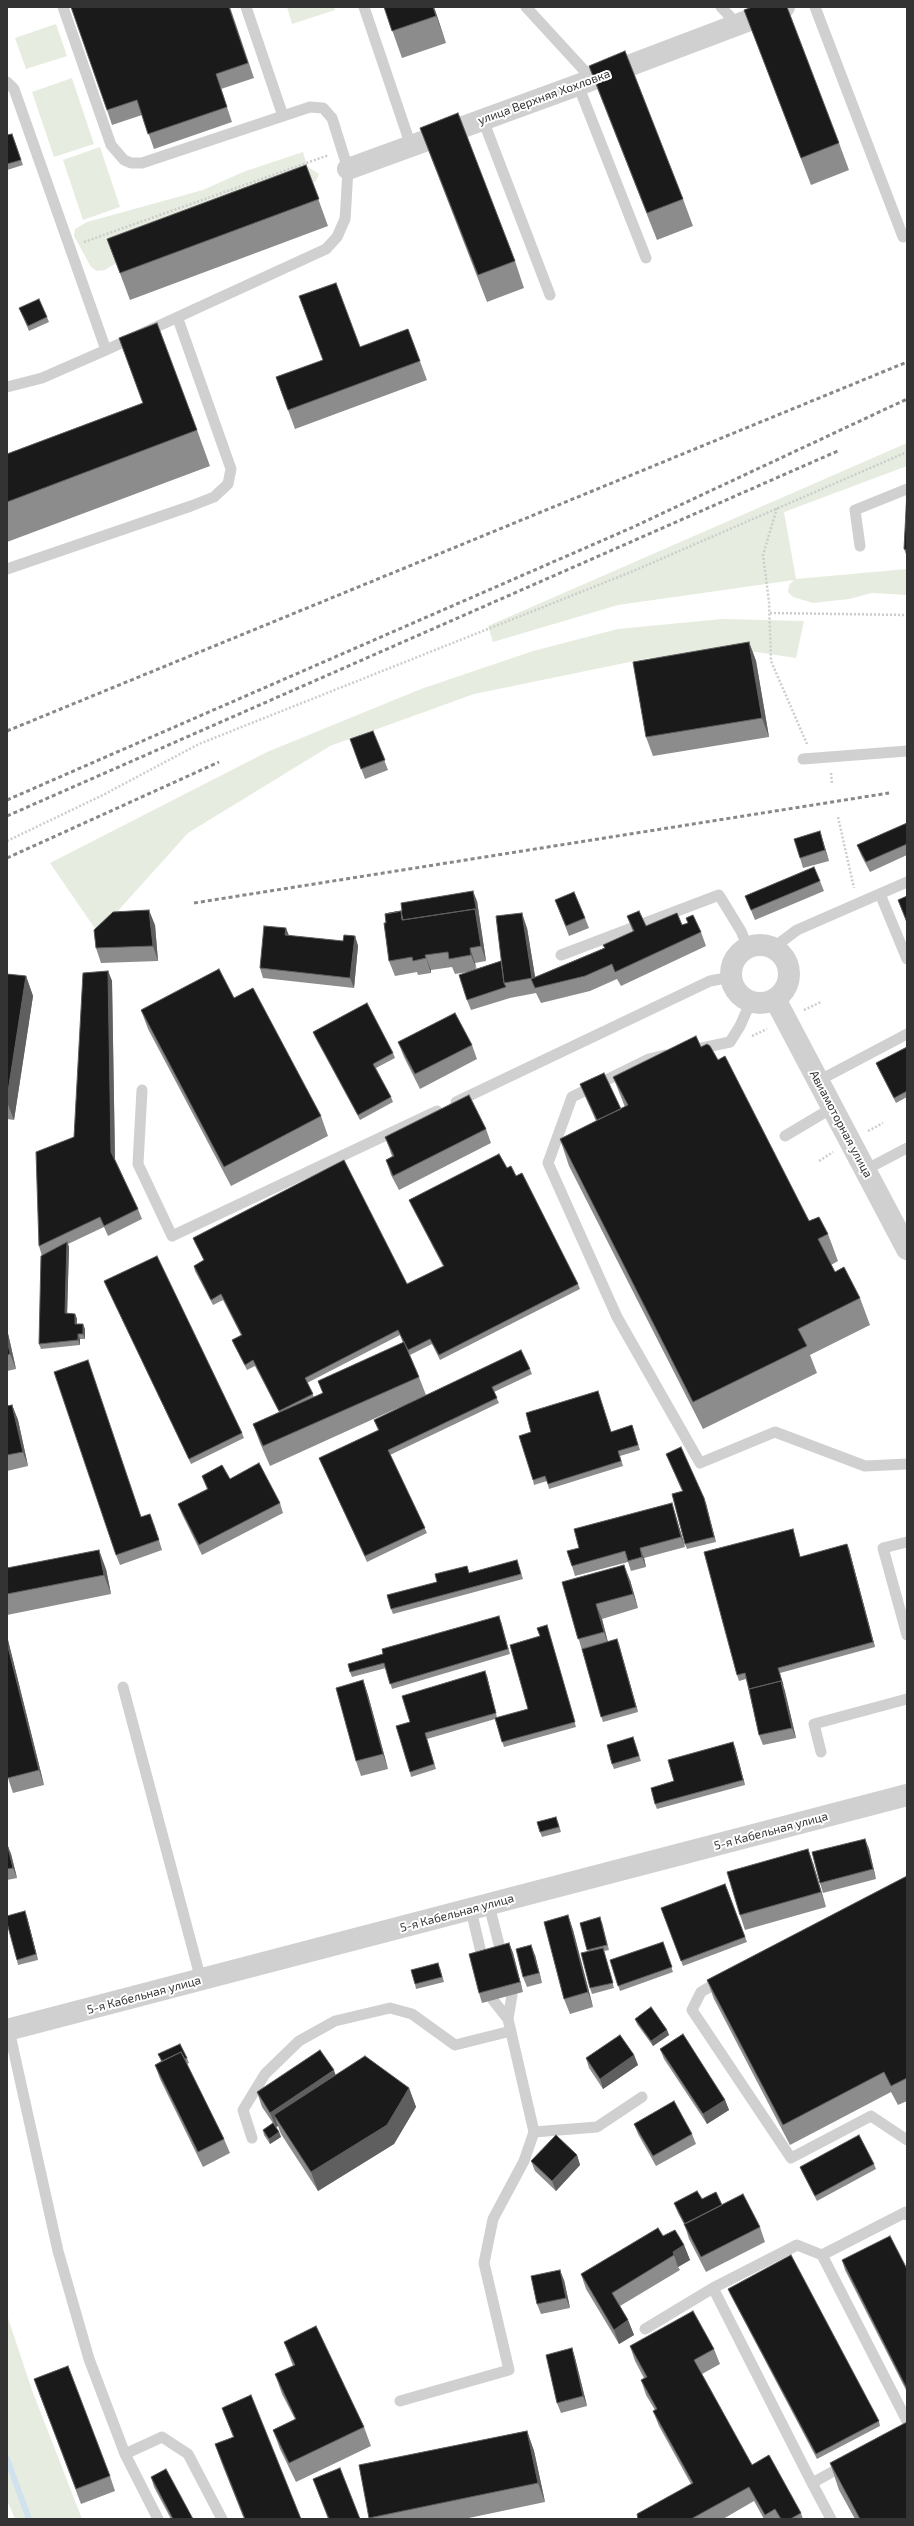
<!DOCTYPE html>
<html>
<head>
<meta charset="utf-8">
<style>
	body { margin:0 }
	#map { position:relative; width:914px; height:2526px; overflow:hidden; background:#fff; font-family:"Exo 2",sans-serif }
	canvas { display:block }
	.frame { position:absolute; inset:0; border:8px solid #333; pointer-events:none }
</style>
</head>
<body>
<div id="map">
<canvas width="914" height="2526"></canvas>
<div class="frame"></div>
</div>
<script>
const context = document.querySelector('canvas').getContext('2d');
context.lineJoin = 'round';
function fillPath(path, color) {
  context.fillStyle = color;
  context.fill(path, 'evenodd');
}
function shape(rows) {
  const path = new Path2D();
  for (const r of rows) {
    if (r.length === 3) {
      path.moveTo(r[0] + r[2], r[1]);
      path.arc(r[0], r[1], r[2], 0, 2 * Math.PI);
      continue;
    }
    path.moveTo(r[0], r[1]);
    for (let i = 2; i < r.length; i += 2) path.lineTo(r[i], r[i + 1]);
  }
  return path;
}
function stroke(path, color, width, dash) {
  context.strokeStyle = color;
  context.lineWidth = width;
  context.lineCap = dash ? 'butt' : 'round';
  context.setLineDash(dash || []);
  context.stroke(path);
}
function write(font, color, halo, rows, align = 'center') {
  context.font = font + ' "Exo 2",sans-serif';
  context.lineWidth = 4;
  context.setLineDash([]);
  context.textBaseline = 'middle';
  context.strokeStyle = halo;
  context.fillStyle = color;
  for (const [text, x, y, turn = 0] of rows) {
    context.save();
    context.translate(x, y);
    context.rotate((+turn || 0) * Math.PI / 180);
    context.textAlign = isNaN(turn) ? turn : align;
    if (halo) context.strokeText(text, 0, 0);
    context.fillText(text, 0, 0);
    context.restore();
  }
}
fillPath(shape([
	[287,7,334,7,335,10,292,24],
	[56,24,67,56,26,69,15,38],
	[72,78,94,144,54,157,32,92],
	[100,147,120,207,83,220,63,160],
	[303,152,307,166,319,174,316,181,303,189,136,251,105,270,97,271,91,267,74,236,75,229,87,222,203,190,243,172],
	[907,443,907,466,784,512,796,579,907,569,907,595,872,593,849,599,813,603,793,597,788,592,789,585,794,580,618,605,493,642,488,626],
	[722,619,804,621,796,658,756,652,649,658,474,694,330,746,188,833,98,933,50,863,267,752,421,689,533,651,618,629],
	[7,2315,32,2390,82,2519,15,2519,7,2500]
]), '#e6ecdf');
stroke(shape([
	[7,2459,29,2519]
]), '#cfe2ee', 6);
stroke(shape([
	[84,242,326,156,328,157],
	[777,508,763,555,769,602,771,661,807,744],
	[770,613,907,615],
	[831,773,832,784],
	[838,817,854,888],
	[7,841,103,795,199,744,631,572,907,452],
	[804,1010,821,1002],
	[752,1036,767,1029],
	[868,1131,883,1123],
	[819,1161,833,1152]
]), '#cdcdcd', 2.5, [2, 2]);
stroke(shape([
	[63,7,111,145,124,160,131,163,142,163,283,116,246,7],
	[364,7,411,146],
	[526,7,593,80],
	[721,7,738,25],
	[815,7,903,237],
	[7,82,14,89,106,350],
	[578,85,646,258],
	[483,120,550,295],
	[7,387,42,378,106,350,326,249,337,237,345,219,346,204,348,169,332,118,323,108,310,107,283,116],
	[860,546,855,510,907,489],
	[7,569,191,506,214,497,228,484,231,469,178,319],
	[803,759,907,751],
	[880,894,907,959],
	[773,948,797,930,907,882],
	[561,955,719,895,741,931,748,948],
	[697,1049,730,1042,740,1026,751,1001],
	[665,1055,649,1059,572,1097,548,1163,617,1317,700,1463,775,1432,865,1466,907,1464],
	[818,1081,907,1034],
	[142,1090,138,1164,172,1236,437,1111],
	[456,1102,710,981,732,977],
	[785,1136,832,1108],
	[865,1170,907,1148],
	[907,1542,883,1548,907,1635],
	[123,1687,201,1980],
	[821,1752,814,1724,907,1699],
	[489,1905,502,1956],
	[471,1910,483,1961],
	[722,1980,701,1992,692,2010,791,2158,871,2116,907,2140],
	[493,2000,508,2019],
	[9,2030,58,2251,89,2359,125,2454,158,2519],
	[534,2132,597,2127,642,2097],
	[252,2138,243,2110,265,2074,299,2041,335,2021,390,2008,412,2014,455,2045,511,2031],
	[907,2215,906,2212,822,2255,907,2421],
	[645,2329,713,2288],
	[400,2401,509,2370,484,2263,493,2219,524,2161,534,2132,508,2019,512,1995],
	[125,2454,162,2437,188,2454,222,2519],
	[812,2483,713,2288,797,2245,822,2255],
	[831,2519,812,2483,845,2465]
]), '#d0d0d0', 11);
stroke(shape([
	[348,169,578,85,784,7],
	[760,974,29],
	[775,999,907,1249]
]), '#d0d0d0', 22);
stroke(shape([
	[7,2030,907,1795]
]), '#d0d0d0', 22);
stroke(shape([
	[7,731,907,362],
	[7,800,631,528,907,399],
	[7,816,840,450],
	[7,858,219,762],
	[194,903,889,793]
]), '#888', 3, [4, 3]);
fillPath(shape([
	[230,7,254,78,221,89,232,122,154,149,142,115,112,125,107,110],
	[384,7,434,7,446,43,402,58],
	[744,10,839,143,849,170,811,185],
	[589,66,683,199,693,226,657,240,599,93],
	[420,128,515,261,524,288,487,302,430,155],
	[12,134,23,165,7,170,7,135],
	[306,165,328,226,130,300,107,239],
	[19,308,47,317,49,322,29,331],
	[408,329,427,380,295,429,276,377,360,347],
	[119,338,197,430,210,466,7,542,7,454,143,404],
	[907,491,907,557,904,549],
	[749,642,756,661,769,737,653,756,646,737],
	[373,731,388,770,365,779,350,739],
	[907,823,907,855,870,872,861,855,857,845],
	[823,841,829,861,803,868,800,858],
	[820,881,824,891,755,920,745,896],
	[907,896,907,924,898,900],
	[555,900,585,918,589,928,569,936],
	[477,901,486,961,475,963,476,969,501,961,527,928,535,977,604,948,633,932,627,916,646,926,682,925,688,923,686,918,701,932,706,946,621,986,617,979,590,991,541,1003,536,993,510,998,471,1010,467,1000,468,972,455,974,452,967,431,970,431,973,418,975,417,972,395,976,389,961,386,923],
	[155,925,158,961,101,963,96,948],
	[355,936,358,946,354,988,263,978,260,968,343,941],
	[108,971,112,981,115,1159,138,1209,142,1219,108,1236,104,1227,68,1244,69,1247,67,1313,75,1314,77,1319,77,1324,85,1329,85,1339,80,1339,80,1345,41,1349,39,1344,42,1256,39,1246,74,1137],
	[7,974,26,976,33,996,14,1120,7,1119],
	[141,1010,321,1116,328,1136,231,1186,148,1029],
	[313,1032,393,1053,395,1058,376,1068,391,1097,393,1102,360,1120,315,1037],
	[398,1042,472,1045,477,1059,420,1089,404,1057],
	[701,1047,718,1060,809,1221,828,1234,838,1261,831,1265,835,1272,860,1298,870,1325,810,1355,817,1373,703,1429,569,1166,560,1139,596,1121,584,1094,580,1084,621,1109,625,1107,613,1077],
	[907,1047,907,1097,896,1103,878,1068,876,1063],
	[486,1129,491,1143,399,1190,391,1175,386,1160,392,1156,385,1137],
	[507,1168,516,1176,578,1284,580,1289,440,1360,432,1344,410,1355,405,1346,419,1377,426,1395,530,1369,532,1374,494,1392,499,1403,390,1455,427,1533,367,1562,319,1458,378,1430,374,1420,402,1406,270,1466,260,1443,253,1424,279,1412,255,1366,247,1370,234,1345,232,1340,241,1335,223,1300,213,1305,195,1271,194,1266,204,1260,195,1243,193,1238,407,1284,443,1266,411,1205,409,1200],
	[400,1335,403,1343,318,1381,323,1393,314,1397,307,1383],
	[104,1281,242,1433,244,1438,191,1464,106,1286],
	[7,1329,16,1369,7,1371],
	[12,1405,18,1420,28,1466,7,1471,7,1406],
	[632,1425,640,1450,620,1456,623,1466,549,1489,547,1481,534,1485,533,1480,611,1432],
	[666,1454,704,1498,716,1542,687,1549,685,1544,682,1491],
	[202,1476,230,1479,280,1503,283,1513,202,1555,182,1514,178,1504,207,1489],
	[675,1513,685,1547,644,1558,646,1567,631,1571,628,1562,575,1576,572,1566,579,1548],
	[141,1517,154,1524,162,1550,120,1565,116,1555],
	[793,1529,800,1557,849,1549,875,1647,780,1673,796,1738,763,1745,759,1735,746,1679,739,1681,737,1675],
	[517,1560,523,1579,393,1614,391,1609,469,1573],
	[7,1568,106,1569,111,1594,7,1615],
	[630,1580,638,1608,602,1619,608,1642,617,1639,638,1712,603,1722,562,1582],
	[501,1621,510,1654,392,1689,386,1668,352,1677,350,1672],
	[547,1625,576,1727,504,1747,495,1719,427,1739,436,1769,411,1777,410,1772,410,1722,487,1676,497,1718,528,1709,540,1636],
	[8,1640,44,1785,13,1793,8,1778],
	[363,1680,368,1695,388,1769,361,1776,356,1761],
	[633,1737,641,1761,614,1769,612,1764],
	[735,1747,745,1785,657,1809,655,1804,674,1781],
	[558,1822,561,1832,542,1837,540,1832],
	[865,1839,869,1849,876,1879,823,1893,820,1883],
	[7,1844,11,1854,17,1878,7,1880],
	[813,1863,826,1907,745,1930,740,1915],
	[907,1876,907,2101,898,2105,891,2092,790,2145,714,1999,707,1980],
	[725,1884,747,1942,683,1966,661,1908],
	[568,1915,573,1930,593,2007,570,2014,564,1999],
	[27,1917,38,1960,18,1965,17,1960],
	[602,1922,609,1950,604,1951,614,1988,592,1994,590,1988,588,1952,580,1923],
	[663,1942,673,1972,620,1991,610,1960],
	[509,1943,513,1953,523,1992,482,2003,479,1993],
	[535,1955,542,1983,527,1987,523,1977],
	[440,1968,444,1982,416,1989,415,1984],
	[635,2019,667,2030,669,2035,653,2046,637,2024],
	[660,2049,725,2100,729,2110,707,2124,664,2059],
	[158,2054,187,2058,189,2063,187,2064,224,2139,230,2153,203,2167,160,2079,155,2065,161,2061],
	[634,2055,638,2065,603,2089,589,2068,586,2058],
	[335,2075,409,2088,416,2107,394,2144,318,2191,281,2134,278,2126,276,2127,279,2132,281,2137,270,2144,264,2135,263,2130,273,2123,262,2107,257,2092],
	[634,2124,692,2134,696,2144,656,2166,638,2134],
	[577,2155,580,2165,556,2191,535,2171,531,2161],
	[874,2164,876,2169,817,2201,802,2172,800,2167],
	[674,2203,722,2205,760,2227,765,2242,706,2272,689,2239,685,2226,678,2213],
	[663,2236,684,2245,690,2260,678,2267,680,2270,620,2306,628,2320,634,2335,619,2344,586,2289,581,2274],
	[842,2260,907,2269,907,2392,845,2270],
	[564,2280,570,2308,541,2314,537,2304],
	[728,2289,879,2421,880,2426,817,2459,730,2294],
	[284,2342,364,2427,371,2446,296,2482,280,2449,273,2430,295,2419,282,2394,275,2374,293,2366],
	[630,2346,714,2349,720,2364,702,2374,752,2465,801,2513,803,2519,764,2519,754,2501,723,2519,638,2519,691,2484,659,2426,653,2411,655,2410,646,2395,641,2380,644,2378,635,2361],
	[572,2348,575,2358,587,2406,561,2413,557,2403],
	[39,2393,110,2476,115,2491,81,2504],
	[222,2408,301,2519,244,2519,222,2464,215,2444,233,2437],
	[527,2431,534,2451,545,2502,464,2519,370,2519,359,2465],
	[830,2463,907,2519,855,2519,839,2490],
	[151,2477,193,2519,171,2519,154,2487],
	[313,2479,360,2519,328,2519]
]), '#8c8c8c');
fillPath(shape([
	[433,7,434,7,446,43],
	[749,642,756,661,769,737,762,718],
	[820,831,829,861,825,850],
	[473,891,477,901,486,961,481,946,475,909],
	[149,910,155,925,158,961,153,946],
	[522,913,527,928,537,988,536,988,532,978],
	[286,928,290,938,285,935],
	[355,936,358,946,354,988,350,978],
	[470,948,475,963,477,970,471,955],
	[425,955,431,970,431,973],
	[108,971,112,981,115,1162,111,1152],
	[26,976,33,996,14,1120,7,1102,7,1098],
	[67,1242,69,1247,67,1318,65,1313],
	[75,1314,77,1319,76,1329,75,1324],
	[83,1324,85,1329,85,1339,83,1334],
	[7,1329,16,1369,10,1354,7,1339],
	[78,1334,80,1339,80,1345,78,1340],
	[12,1405,18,1420,28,1466,23,1452],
	[704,1498,706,1503,716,1542,714,1537],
	[672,1503,675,1513,685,1547,681,1537],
	[847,1544,849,1549,875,1647,873,1642],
	[640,1548,644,1558,646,1567,642,1557],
	[99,1550,106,1569,111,1594,104,1575],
	[624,1565,630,1580,638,1608,633,1594],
	[596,1604,602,1619,609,1647,604,1632],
	[7,1637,8,1640,44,1785,39,1770,7,1643],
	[617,1639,619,1644,638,1712,636,1707],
	[778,1668,785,1691,796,1738,792,1728],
	[485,1671,487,1676,497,1718,496,1713],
	[363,1680,368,1695,388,1769,383,1754],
	[733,1742,735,1747,745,1785,743,1780],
	[865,1839,869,1849,876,1879,873,1869],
	[7,1844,11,1854,17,1878,13,1868],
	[808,1849,813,1863,826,1907,821,1892],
	[25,1911,27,1917,38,1960,36,1954],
	[568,1915,573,1930,593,2007,588,1992],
	[509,1943,513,1953,523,1992,520,1982],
	[531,1945,535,1955,542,1983,539,1973],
	[667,2030,669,2035,653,2046,651,2041],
	[634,2055,638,2065,603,2089,600,2079],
	[334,2070,339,2085,274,2115,278,2126,276,2127,270,2113],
	[409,2088,416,2107,394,2144,318,2191,311,2172],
	[725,2100,729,2110,707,2124,703,2114],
	[279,2132,281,2137,270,2144,269,2139],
	[577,2155,580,2165,556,2191,552,2181],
	[684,2245,690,2260,678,2267,673,2252],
	[560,2270,564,2280,570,2308,566,2298],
	[628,2320,634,2335,619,2344,614,2330],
	[572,2348,575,2358,587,2406,583,2396],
	[527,2431,534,2451,545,2502,538,2483]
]), '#5f5f5f');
const building = shape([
	[71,7,229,7,248,63,216,74,227,107,148,134,137,100,107,110,71,7],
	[384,7,433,7,436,16,392,31,384,7],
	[752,7,787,7,839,143,801,158,744,10,752,7],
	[625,51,683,199,647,213,589,66,625,51],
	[458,113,515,261,478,275,420,128,458,113],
	[12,134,21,160,7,164,7,135,12,134],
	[306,165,319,199,120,273,107,239,306,165],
	[336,283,360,347,408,329,420,361,288,410,276,377,323,360,299,296,336,283],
	[39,299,47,317,28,326,19,308,39,299],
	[157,323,197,430,7,502,7,454,143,403,119,338,157,323],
	[907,491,907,550,904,549,907,491],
	[749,642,762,718,646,737,633,662,749,642],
	[373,731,385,760,361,769,350,739,373,731],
	[907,823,907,844,866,862,857,845,907,823],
	[820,831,825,850,800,858,794,839,820,831],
	[814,867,820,881,751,910,745,896,814,867],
	[473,891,477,913,475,909,403,920,401,911,385,914,402,911,401,903,473,891],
	[574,892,585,918,566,926,555,900,574,892],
	[907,896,907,922,898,900,907,896],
	[475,909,481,946,470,948,471,955,449,959,448,952,425,955,426,958,413,961,412,957,389,961,384,923,386,923,385,914,401,911,402,920,475,909],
	[149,910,153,946,96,948,94,930,113,912,149,910],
	[639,911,646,926,677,913,682,925,688,923,686,918,693,915,701,932,615,972,612,964,585,976,535,988,531,979,605,948,603,945,634,931,627,916,639,911],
	[522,913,532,978,504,983,496,916,522,913],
	[264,926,286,928,285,935,343,941,344,935,355,936,350,978,260,968,264,926],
	[501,961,504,983,506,987,467,1000,459,975,501,961],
	[219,969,234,998,253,988,321,1116,224,1167,141,1010,219,969],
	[108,971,111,1152,138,1209,104,1226,100,1217,39,1246,36,1152,74,1137,83,973,108,971],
	[7,974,26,976,7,1098,7,974],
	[367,1003,393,1053,373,1064,391,1097,358,1115,313,1032,367,1003],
	[455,1013,472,1045,415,1074,398,1042,455,1013],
	[696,1036,701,1047,707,1044,710,1046,718,1060,725,1056,809,1221,819,1217,828,1234,818,1239,835,1272,844,1267,860,1298,798,1329,807,1346,693,1402,560,1139,628,1105,613,1077,696,1036],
	[907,1047,907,1091,894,1098,876,1063,907,1047],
	[604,1073,621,1109,597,1120,580,1084,604,1073],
	[469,1095,486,1129,393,1176,386,1160,394,1156,385,1137,469,1095],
	[499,1154,507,1168,511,1166,516,1176,522,1173,578,1284,439,1355,430,1339,408,1350,398,1330,305,1378,313,1394,279,1411,253,1360,245,1365,232,1340,242,1335,221,1294,211,1300,194,1266,204,1260,193,1238,344,1160,407,1284,444,1266,409,1200,499,1154],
	[67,1242,65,1313,75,1314,75,1324,83,1324,83,1334,78,1334,78,1340,39,1344,41,1256,67,1242],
	[157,1256,242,1433,189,1459,104,1281,157,1256],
	[7,1339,10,1354,7,1355,7,1339],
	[404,1342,419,1377,263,1446,253,1424,323,1393,318,1381,404,1342],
	[521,1350,530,1369,492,1387,497,1398,388,1450,425,1528,365,1556,319,1458,379,1430,374,1420,521,1350],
	[88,1360,141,1517,150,1514,159,1540,116,1555,54,1372,88,1360],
	[598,1391,611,1432,632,1425,638,1445,618,1451,621,1461,548,1484,545,1476,533,1480,519,1436,531,1432,526,1413,598,1391],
	[12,1405,23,1452,7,1455,7,1406,12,1405],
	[681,1447,704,1498,714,1537,685,1544,672,1494,683,1491,666,1454,681,1447],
	[259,1463,280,1503,199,1545,178,1504,208,1489,202,1476,222,1465,230,1479,259,1463],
	[672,1503,681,1537,640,1548,642,1557,628,1561,625,1551,572,1566,567,1551,579,1548,574,1529,672,1503],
	[793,1529,800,1557,847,1544,873,1642,778,1668,783,1685,781,1681,749,1689,745,1673,737,1675,704,1552,793,1529],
	[99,1550,104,1575,7,1594,7,1568,99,1550],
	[517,1560,521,1574,391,1609,387,1595,437,1582,435,1574,467,1566,469,1573,517,1560],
	[624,1565,633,1594,596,1604,604,1632,578,1639,562,1582,624,1565],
	[499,1616,508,1649,390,1684,384,1663,350,1672,348,1664,383,1654,382,1649,499,1616],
	[547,1625,575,1722,502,1742,495,1718,528,1709,510,1645,540,1636,537,1628,547,1625],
	[617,1639,636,1707,601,1717,582,1649,617,1639],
	[7,1643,39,1770,8,1778,7,1775,7,1643],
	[485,1671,496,1713,425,1733,434,1764,410,1772,396,1726,410,1722,402,1696,485,1671],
	[363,1680,383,1754,356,1761,336,1688,363,1680],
	[781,1681,792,1728,759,1735,749,1689,781,1681],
	[633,1737,639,1756,612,1764,607,1745,633,1737],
	[733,1742,743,1780,655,1804,651,1788,674,1781,668,1760,733,1742],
	[556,1817,559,1827,540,1832,537,1822,556,1817],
	[865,1839,873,1869,820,1883,812,1852,865,1839],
	[7,1844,13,1868,7,1869,7,1844],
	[808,1849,821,1892,740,1915,727,1872,808,1849],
	[907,1876,907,2078,891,2086,884,2072,783,2125,707,1980,907,1876],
	[725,1884,745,1937,681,1961,661,1908,725,1884],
	[25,1911,36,1954,17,1960,7,1923,7,1916,25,1911],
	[568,1915,588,1992,564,1999,544,1922,568,1915],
	[600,1917,607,1945,587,1950,580,1923,600,1917],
	[663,1942,672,1967,618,1986,610,1960,663,1942],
	[509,1943,520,1982,479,1993,469,1954,509,1943],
	[531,1945,539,1973,523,1977,516,1949,531,1945],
	[603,1948,613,1983,590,1988,581,1953,603,1948],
	[438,1963,442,1977,415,1984,411,1970,438,1963],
	[651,2007,667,2030,651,2041,635,2019,651,2007],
	[683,2034,725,2100,703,2114,660,2049,683,2034],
	[620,2035,634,2055,600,2079,586,2058,620,2035],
	[180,2044,187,2058,185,2059,181,2052,162,2061,158,2054,180,2044],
	[320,2050,334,2070,270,2113,257,2092,320,2050],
	[181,2052,224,2139,198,2152,155,2065,181,2052],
	[365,2056,409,2088,387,2125,311,2172,274,2115,365,2056],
	[674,2101,692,2134,653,2156,634,2124,674,2101],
	[273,2123,279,2132,269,2139,263,2130,273,2123],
	[556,2135,577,2155,552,2181,531,2161,556,2135],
	[859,2135,874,2164,815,2196,800,2167,859,2135],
	[697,2191,702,2199,716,2192,722,2205,685,2224,674,2203,697,2191],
	[743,2194,760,2227,701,2257,684,2224,743,2194],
	[658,2228,663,2236,675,2230,684,2245,673,2252,674,2255,612,2293,628,2320,614,2330,581,2274,658,2228],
	[890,2236,907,2269,907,2389,842,2260,890,2236],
	[791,2255,879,2421,816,2454,728,2289,791,2255],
	[560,2270,566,2298,537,2304,531,2276,560,2270],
	[693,2311,714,2349,694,2360,752,2465,769,2455,801,2513,790,2519,781,2519,775,2509,765,2515,749,2487,691,2519,638,2519,637,2514,693,2483,653,2411,657,2409,641,2380,647,2377,630,2346,693,2311],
	[316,2326,364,2427,289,2463,273,2430,296,2419,275,2374,295,2365,284,2342,316,2326],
	[572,2348,583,2396,557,2403,546,2355,572,2348],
	[68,2366,110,2476,76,2489,34,2379,68,2366],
	[251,2395,301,2519,245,2519,215,2444,234,2437,222,2408,251,2395],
	[907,2422,907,2519,860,2519,830,2463,907,2422],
	[527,2431,538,2483,369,2518,359,2465,527,2431],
	[340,2468,360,2519,329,2519,313,2479,340,2468],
	[166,2469,193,2519,173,2519,151,2477,166,2469]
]);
fillPath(building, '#1a1a1a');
stroke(building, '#5f5f5f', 1);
write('12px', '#333', '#fff', [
	["улица Верхняя Хохловка",544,97,-20],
	["Авиамоторная улица",841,1124,62],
	["5-я Кабельная улица",771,1831,-15],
	["5-я Кабельная улица",457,1913,-15],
	["5-я Кабельная улица",144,1995,-15]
]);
</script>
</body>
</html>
